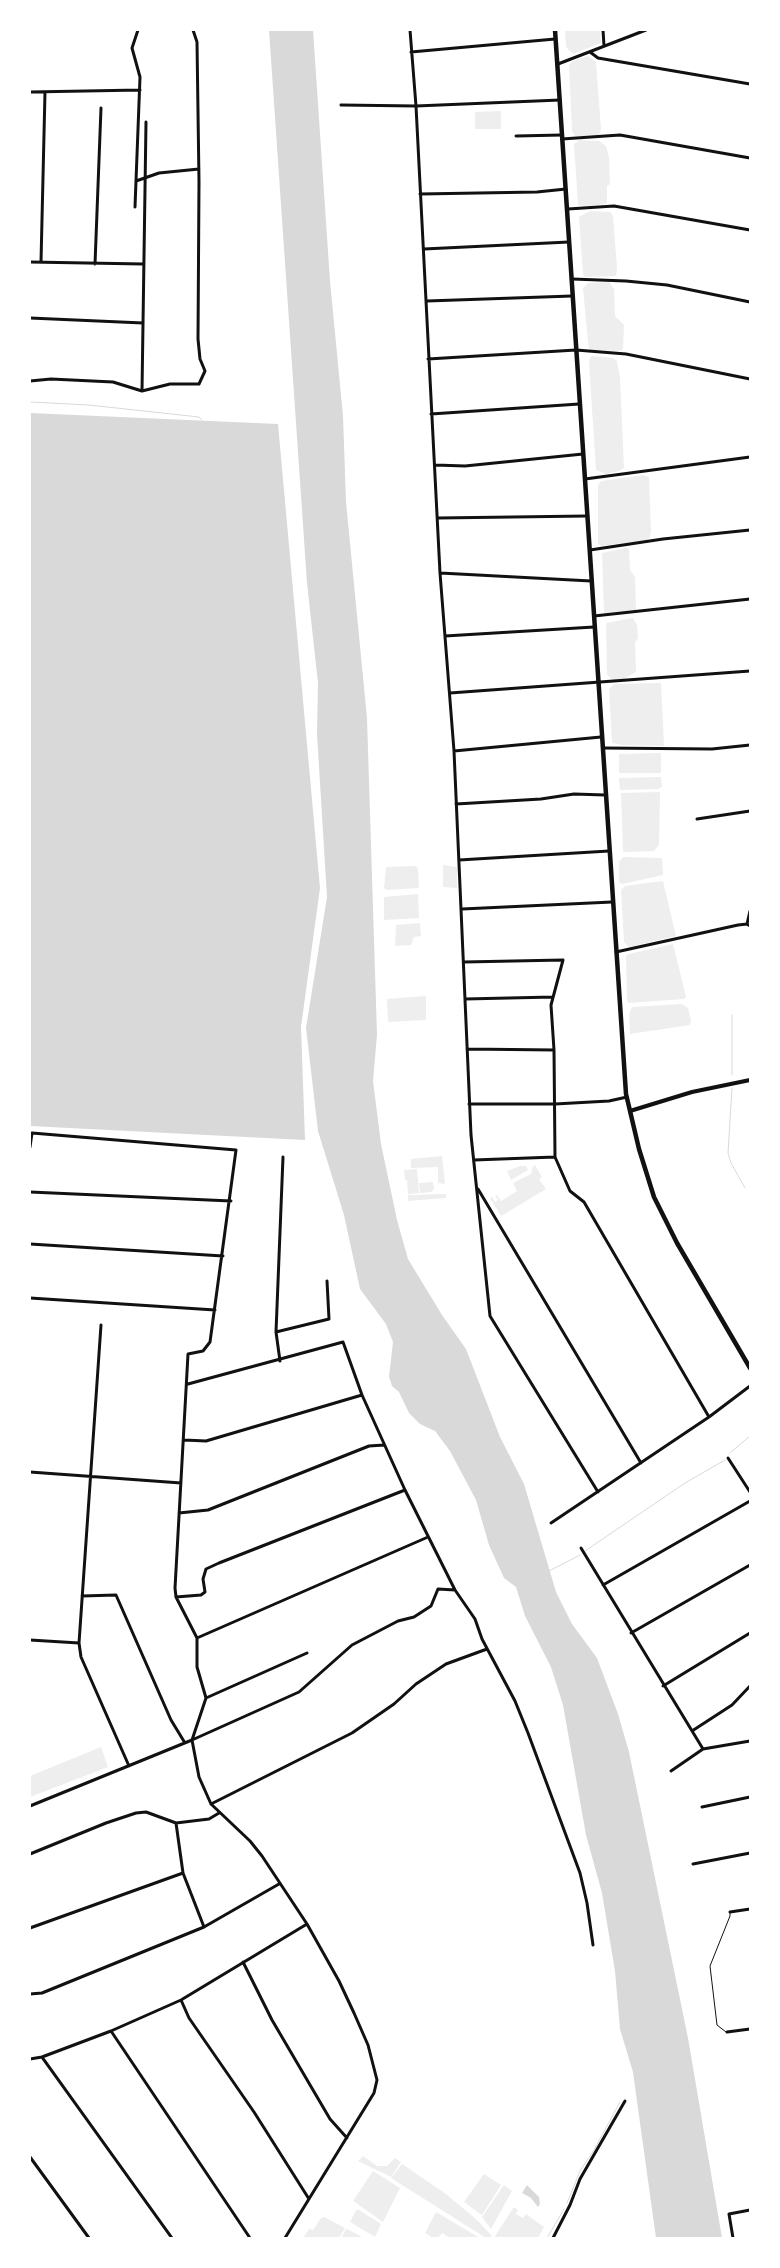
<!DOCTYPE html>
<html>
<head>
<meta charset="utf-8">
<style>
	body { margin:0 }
	#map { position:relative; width:780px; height:2268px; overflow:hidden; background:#fff; font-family:Roboto,sans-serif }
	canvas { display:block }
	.frame { position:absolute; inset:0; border:31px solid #fff; pointer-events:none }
</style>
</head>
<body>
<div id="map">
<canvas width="780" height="2268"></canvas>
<div class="frame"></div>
</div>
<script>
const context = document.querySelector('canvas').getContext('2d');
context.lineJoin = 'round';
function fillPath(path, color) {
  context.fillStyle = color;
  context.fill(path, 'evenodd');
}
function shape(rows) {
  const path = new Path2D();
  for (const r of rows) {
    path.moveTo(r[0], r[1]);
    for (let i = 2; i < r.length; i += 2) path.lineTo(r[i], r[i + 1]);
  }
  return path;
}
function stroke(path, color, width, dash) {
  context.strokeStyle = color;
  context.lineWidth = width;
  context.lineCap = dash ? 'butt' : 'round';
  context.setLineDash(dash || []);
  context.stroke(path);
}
fillPath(shape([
	[565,30,600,30,601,43,573,54,566,47],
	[588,56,596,62,601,129,599,136,575,136,572,131,569,65,573,61],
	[501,111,501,129,475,129,475,112],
	[579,140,599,141,606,146,609,157,610,184,607,186,607,204,587,206,578,205,574,144],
	[590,211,610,212,613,216,617,268,616,276,585,277,583,274,579,217],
	[609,282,614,289,615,316,624,325,623,349,620,351,592,350,589,349,588,342,583,288,588,283],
	[592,356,613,358,617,361,620,378,624,468,619,471,606,474,596,470,589,363,590,358],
	[643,475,649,477,651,530,650,537,647,540,601,546,598,544,598,485,601,481],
	[626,548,629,549,630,570,635,577,636,610,604,613,602,553],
	[633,618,637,625,638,638,635,642,636,672,624,679,612,680,607,674,606,623],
	[661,683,664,746,623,745,612,743,609,689,614,684],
	[661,753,661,773,619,773,619,754],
	[661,777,662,787,658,789,620,790,619,778],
	[660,792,659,845,654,851,623,852,621,793],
	[623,857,662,858,663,875,622,884,619,882,619,862],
	[443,865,457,867,457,888,443,887],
	[416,866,418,869,419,888,387,890,384,888,386,867],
	[663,881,676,936,629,947,624,942,621,890,625,886],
	[418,894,419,918,384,920,384,897],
	[420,923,421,936,414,937,411,945,395,946,396,925],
	[673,944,686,997,684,999,629,1003,627,1001,626,956,629,954],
	[426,996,426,1020,388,1022,387,999],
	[682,1004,688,1008,691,1021,690,1025,630,1034,629,1014,632,1007],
	[442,1156,445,1184,438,1183,438,1167,411,1168,411,1159],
	[535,1165,542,1177,539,1179,546,1189,501,1216,490,1198,492,1197,495,1202,498,1200,495,1196,497,1195,501,1201,517,1191,513,1183,531,1174,533,1166],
	[520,1166,526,1166,528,1170,511,1180,507,1171],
	[417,1169,419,1193,408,1194,407,1180,405,1180,404,1170],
	[433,1182,434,1189,431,1192,420,1193,419,1183],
	[446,1194,446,1198,408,1201,408,1195],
	[101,1747,108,1767,30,1797,30,1776],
	[363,2156,377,2166,387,2166,395,2158,401,2162,391,2177,358,2161],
	[402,2164,446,2194,477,2220,492,2236,491,2238,486,2238,391,2178],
	[373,2171,400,2188,383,2222,353,2201],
	[484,2174,501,2185,482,2215,480,2214,464,2202],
	[504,2185,512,2191,491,2229,482,2217],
	[514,2207,518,2210,516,2214,523,2218,526,2214,544,2227,538,2238,497,2238,495,2236],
	[356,2210,359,2210,381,2224,375,2237,350,2222],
	[436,2212,480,2238,450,2238,442,2233,438,2238,433,2238,425,2233],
	[324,2217,345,2228,339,2238,303,2238,309,2229,313,2230,321,2218],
	[346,2229,349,2230,364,2238,341,2238]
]), '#eee');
fillPath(shape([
	[269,30,313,30,330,281,343,416,346,502,367,718,377,1035,373,1081,381,1144,397,1220,408,1259,442,1315,466,1349,500,1437,524,1484,556,1592,572,1624,597,1658,618,1714,629,1752,688,2038,722,2238,656,2238,636,2094,633,2072,620,2029,615,1971,602,1893,586,1835,563,1705,551,1667,525,1616,516,1587,504,1578,489,1545,476,1500,450,1451,435,1431,420,1424,409,1413,399,1392,392,1386,389,1377,393,1342,386,1324,360,1289,344,1215,318,1131,306,1028,327,897,317,734,318,683,307,583],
	[30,413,278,424,320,888,301,1027,305,1140,30,1126],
	[527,2185,539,2197,540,2204,538,2207,531,2198,522,2193]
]), '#d9d9d9');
stroke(shape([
	[30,402,89,405,199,417,202,420],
	[732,1075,732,1015],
	[732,1088,728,1153,731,1163,745,1188],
	[730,1453,750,1436],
	[585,1551,685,1483,725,1460],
	[549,1571,580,1555],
	[567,2203,580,2171,594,2150,620,2102],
	[547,2238,564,2209]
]), '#d9d9d9', 1);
stroke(shape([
	[726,2032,717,2025,710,1966,730,1916,730,1912]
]), '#111', 1);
stroke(shape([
	[410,30,416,106,440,573,454,751,471,1135,490,1316,598,1492],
	[603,30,604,46],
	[411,52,555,39],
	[590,52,598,58,750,84],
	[558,64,646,30],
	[30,92,140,90],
	[341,105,416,106,560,100],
	[516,136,562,135],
	[562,139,620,135,750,158],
	[136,181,159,173,199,169],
	[420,194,537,192,566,189],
	[135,207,140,77,132,48,138,30],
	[568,209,614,206,750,230],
	[424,249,569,242],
	[30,262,143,264],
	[41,262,45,92],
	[95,264,101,108],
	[572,279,626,281,667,285,750,302],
	[427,301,572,296],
	[30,318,143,323],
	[428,359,576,350,626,354,750,379],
	[30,381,51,379,113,382,142,391,170,384,199,384,205,371,200,359,198,339,199,182,197,42,193,30],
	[142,391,146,122],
	[431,414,579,404],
	[435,465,465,466,583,454],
	[585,479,750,457],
	[438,518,587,516],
	[590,550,663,539,750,530],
	[440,573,591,581],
	[594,616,750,599],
	[445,636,594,627],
	[450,693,750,671],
	[603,748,712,749,750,745],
	[454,751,601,737],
	[456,804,541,799,574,794,605,795],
	[697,819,750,811],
	[459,860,609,851],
	[462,909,612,902],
	[747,924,750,911],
	[616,952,738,925,747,924,750,926],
	[464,962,563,960,551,1005,554,1050,555,1157,570,1191,584,1202,709,1417],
	[465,999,553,997],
	[467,1049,554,1050],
	[469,1104,555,1104,609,1101,627,1097],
	[30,1147,32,1133,236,1150,210,1342,203,1351,188,1354,175,1588,176,1597,197,1638,197,1667,206,1698,192,1740,199,1777,211,1804,250,1841,262,1856,307,1924,339,1981,354,2013,368,2045,377,2080,374,2093,285,2238],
	[474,1160,555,1157],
	[478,1189,641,1463],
	[30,1192,231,1201],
	[30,1244,223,1256],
	[30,1298,215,1310],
	[101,1325,79,1643,81,1657,129,1766],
	[276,1332,329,1319,327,1281],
	[280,1361,276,1332,283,1157],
	[188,1384,343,1342,362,1395,405,1490,455,1590,475,1619,482,1639,515,1701,528,1733,580,1873,587,1903,593,1945],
	[184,1440,206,1441,362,1395],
	[728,1458,750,1492],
	[30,1472,181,1483],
	[179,1513,208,1510,369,1446,384,1445],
	[551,1523,709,1417,750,1386],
	[581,1548,703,1749],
	[603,1585,750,1501],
	[82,1596,116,1595,171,1720,185,1743],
	[176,1597,201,1595,205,1592,203,1579,206,1569,219,1563,405,1490],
	[631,1633,750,1565],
	[197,1638,428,1537],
	[30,1640,79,1643],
	[663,1686,750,1633],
	[206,1698,307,1653],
	[692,1731,732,1705,750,1686],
	[671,1771,703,1749,750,1741],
	[211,1804,352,1733,394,1704,416,1684,446,1664,487,1649],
	[30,1806,192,1740,299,1692,352,1645,398,1621,414,1617,431,1606,438,1589,455,1590],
	[702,1807,750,1797],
	[176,1823,183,1873,204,1927],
	[30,1854,106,1823,136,1813,146,1812,176,1823,209,1819,219,1813],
	[693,1864,750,1853],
	[730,1912,750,1909],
	[30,1928,183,1873],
	[243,1962,272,2020,330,2119,347,2138],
	[30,1994,42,1993,204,1927,279,1884],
	[181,2000,189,2018,254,2112,309,2199],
	[111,2031,250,2238],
	[727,2032,750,2029],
	[42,2057,172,2238],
	[30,2059,42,2057,111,2031,181,2000,307,1924],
	[30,2157,89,2238],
	[553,2238,570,2205,580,2179,625,2101],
	[733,2238,729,2214,750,2210]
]), '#111', 3);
stroke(shape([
	[630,1111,692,1092,750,1080]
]), '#111', 4);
stroke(shape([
	[555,30,626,1094,639,1149,654,1197,677,1243,750,1368]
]), '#111', 4.5);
</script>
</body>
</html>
